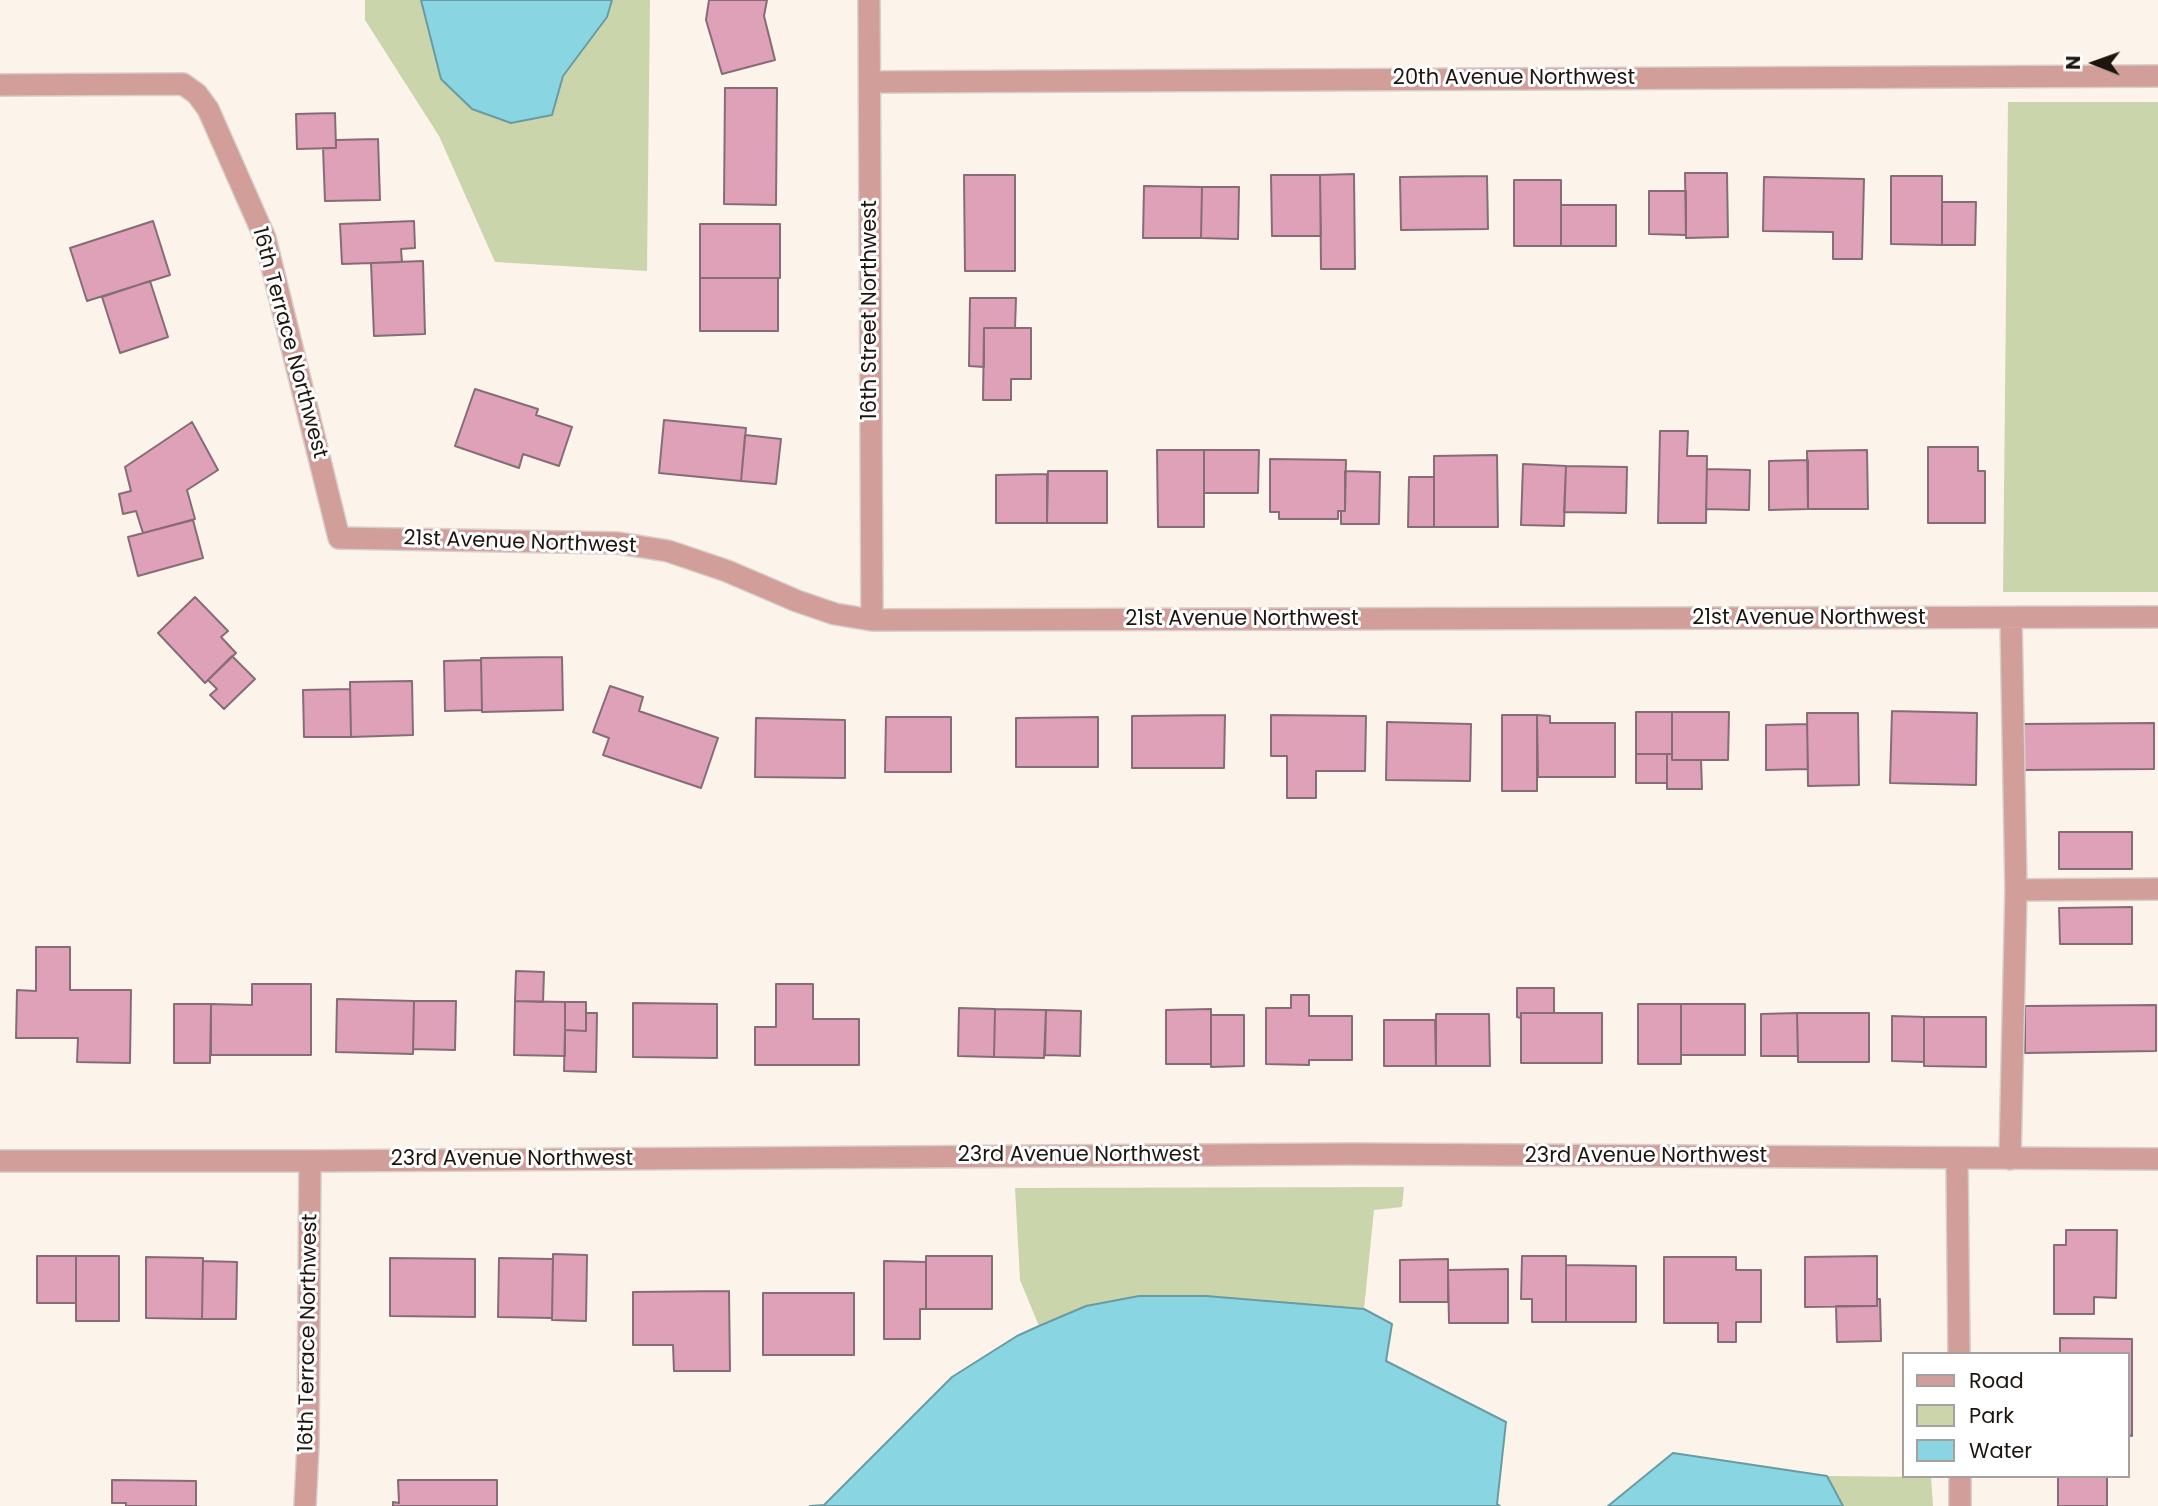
<!DOCTYPE html>
<html>
<head>
<meta charset="utf-8">
<style>
	body { margin:0 }
	#map { position:relative; width:2158px; height:1506px; overflow:hidden; background:#fcf3eb; font-family:Poppins,sans-serif }
	canvas { display:block }
	.legend { position:absolute; left:1902px; top:1352px; width:228px; height:126px; box-sizing:border-box; background:#fff; border:2px solid #a5a19f; margin:0; padding:9px 12px; list-style:none; font-size:21px; color:#1d150e }
	.legend li { display:flex; align-items:center; gap:14px; height:35px }
	.legend b { width:35px; border:2px solid #a5a19f }
	.north { position:absolute; left:2060px; top:28px; width:70px; height:70px; -webkit-text-stroke:5px #fff; paint-order:stroke; rotate:271deg; font-size:19px; font-weight:700; line-height:28px; text-align:center; color:#1d150e }
	.north::after { content:''; display:block; margin:auto; width:24px; height:32px; background:#1d150e; clip-path:polygon(50% 0,100% 100%,50% 72%,0 100%) }
</style>
</head>
<body>
<div id="map">
<canvas width="2158" height="1506"></canvas>
<ul class="legend">
<li><b style="height:9px;background:#d19e9a"></b>Road</li>
<li><b style="height:19px;background:#cbd5ab"></b>Park</li>
<li><b style="height:19px;background:#89d6e2"></b>Water</li>
</ul>
<div class="north">N</div>
</div>
<script>
const context = document.querySelector('canvas').getContext('2d');
context.lineJoin = 'round';
function fillPath(path, color) {
  context.fillStyle = color;
  context.fill(path, 'evenodd');
}
function shape(rows) {
  const path = new Path2D();
  for (const r of rows) {
    path.moveTo(r[0], r[1]);
    for (let i = 2; i < r.length; i += 2) path.lineTo(r[i], r[i + 1]);
  }
  return path;
}
function stroke(path, color, width, dash) {
  context.strokeStyle = color;
  context.lineWidth = width;
  context.lineCap = dash ? 'butt' : 'round';
  context.setLineDash(dash || []);
  context.stroke(path);
}
function write(font, color, halo, rows, align = 'center') {
  context.font = font + ' Poppins,sans-serif';
  context.lineWidth = 6;
  context.setLineDash([]);
  context.textBaseline = 'middle';
  context.strokeStyle = halo;
  context.fillStyle = color;
  for (const [text, x, y, turn = 0] of rows) {
    context.save();
    context.translate(x, y);
    context.rotate((+turn || 0) * Math.PI / 180);
    context.textAlign = isNaN(turn) ? turn : align;
    if (halo) context.strokeText(text, 0, 0);
    context.fillText(text, 0, 0);
    context.restore();
  }
}
fillPath(shape([
	[365,0,421,0,441,79,552,115,563,76,607,17,612,0,650,0,647,271,495,262,439,136,365,20],
	[2008,102,2158,102,2158,592,2003,592],
	[1404,1187,1402,1207,1374,1210,1364,1309,1206,1296,1086,1306,1039,1326,1020,1280,1015,1188],
	[1827,1476,1931,1477,1933,1506,1843,1506]
]), '#cbd5ab');
const water = shape([
	[421,0,612,0,607,17,563,76,552,115,511,123,472,109,441,79,421,0],
	[1139,1296,1206,1296,1364,1309,1392,1324,1386,1361,1506,1422,1497,1504,1500,1506,810,1506,824,1505,952,1377,1017,1336,1039,1326,1086,1306,1139,1296],
	[1673,1453,1827,1476,1843,1506,1608,1506,1673,1453]
]);
fillPath(water, '#89d6e2');
stroke(water, '#699ca2', 2);
const building = shape([
	[709,0,767,0,764,16,775,60,722,74,706,20,709,0],
	[725,88,777,88,776,205,724,204,725,88],
	[335,113,336,148,297,149,296,114,335,113],
	[378,139,380,200,325,201,323,148,336,148,336,140,378,139],
	[1685,173,1727,173,1728,237,1686,238,1685,173],
	[1354,174,1355,269,1321,269,1320,175,1354,174],
	[964,175,1015,175,1015,271,965,271,964,175],
	[1271,175,1320,175,1321,236,1272,236,1271,175],
	[1487,176,1488,229,1401,230,1400,177,1487,176],
	[1891,176,1942,176,1942,245,1891,244,1891,176],
	[1764,177,1864,179,1862,259,1833,259,1833,232,1763,231,1764,177],
	[1514,180,1561,180,1561,246,1514,246,1514,180],
	[1144,186,1202,187,1201,238,1143,238,1144,186],
	[1202,187,1239,187,1238,239,1201,238,1202,187],
	[1649,191,1686,191,1686,235,1649,234,1649,191],
	[1942,202,1976,202,1975,245,1942,245,1942,202],
	[1561,205,1616,205,1616,246,1561,246,1561,205],
	[153,221,170,275,87,301,70,248,153,221],
	[414,221,415,248,401,249,402,262,342,264,340,224,414,221],
	[700,224,780,224,780,278,700,278,700,224],
	[423,261,425,334,374,336,371,263,423,261],
	[700,278,778,278,778,331,700,331,700,278],
	[150,281,168,337,120,353,102,297,150,281],
	[970,298,1016,298,1015,328,984,328,984,367,969,366,970,298],
	[984,328,1031,328,1031,379,1011,379,1011,400,983,400,984,328],
	[475,389,538,409,536,415,572,427,559,466,523,454,519,468,455,446,475,389],
	[664,420,746,428,741,481,659,473,664,420],
	[192,422,218,470,187,490,195,519,143,533,136,511,123,514,119,494,131,491,125,467,192,422],
	[1660,431,1688,431,1687,456,1707,456,1706,523,1658,523,1660,431],
	[745,435,781,439,776,484,741,481,745,435],
	[1928,447,1978,447,1978,471,1985,471,1985,523,1928,523,1928,447],
	[1157,450,1204,450,1204,527,1158,527,1157,450],
	[1204,450,1259,450,1258,493,1204,493,1204,450],
	[1867,450,1868,509,1808,509,1807,451,1867,450],
	[1497,455,1498,527,1434,527,1434,456,1497,455],
	[1270,459,1346,460,1345,511,1338,511,1338,519,1279,519,1279,512,1270,512,1270,459],
	[1808,460,1808,509,1769,510,1769,461,1808,460],
	[1523,464,1566,466,1564,526,1521,525,1523,464],
	[1566,466,1627,467,1626,513,1564,512,1566,466],
	[1707,469,1750,470,1749,510,1706,509,1707,469],
	[1048,471,1107,471,1107,523,1047,523,1048,471],
	[1345,471,1380,472,1379,524,1341,524,1341,511,1345,511,1345,471],
	[1047,474,1047,523,996,523,996,475,1047,474],
	[1409,477,1434,477,1434,527,1408,527,1409,477],
	[193,520,203,558,138,576,128,537,193,520],
	[195,597,228,631,221,637,236,653,205,683,158,633,195,597],
	[232,656,255,679,224,709,210,695,217,689,208,680,232,656],
	[562,657,563,710,482,712,481,658,562,657],
	[481,660,482,710,445,711,444,661,481,660],
	[412,681,413,735,351,737,350,682,412,681],
	[610,686,643,697,639,711,718,738,701,788,603,755,609,738,593,732,610,686],
	[350,689,351,737,304,737,303,690,350,689],
	[1892,711,1977,713,1976,785,1890,783,1892,711],
	[1636,712,1672,712,1672,754,1636,754,1636,712],
	[1672,712,1729,712,1728,760,1672,760,1672,712],
	[1807,713,1858,713,1859,785,1808,786,1807,713],
	[1225,715,1224,768,1132,768,1132,716,1225,715],
	[1271,715,1366,716,1365,771,1316,771,1316,798,1287,798,1287,756,1271,756,1271,715],
	[1502,715,1537,715,1537,791,1502,791,1502,715],
	[1537,715,1550,716,1550,723,1615,723,1615,777,1538,777,1537,715],
	[886,717,951,717,951,772,885,772,886,717],
	[1098,717,1098,767,1016,767,1016,718,1098,717],
	[756,718,845,720,845,778,755,777,756,718],
	[1387,722,1471,724,1470,781,1386,780,1387,722],
	[2154,723,2154,769,2023,770,2023,724,2154,723],
	[1807,724,1808,769,1766,770,1766,725,1807,724],
	[1636,754,1667,754,1667,783,1636,783,1636,754],
	[1667,754,1672,754,1672,760,1701,760,1702,789,1667,789,1667,754],
	[2059,832,2132,832,2132,869,2059,869,2059,832],
	[2132,907,2132,944,2060,944,2059,908,2132,907],
	[36,947,70,947,70,990,131,990,130,1063,77,1062,78,1038,16,1038,17,990,36,991,36,947],
	[516,971,544,972,543,1002,515,1001,516,971],
	[252,984,311,984,311,1055,211,1055,211,1004,252,1005,252,984],
	[776,984,813,984,813,1019,859,1019,859,1065,755,1065,755,1027,776,1027,776,984],
	[1517,988,1554,988,1554,1013,1521,1013,1521,1018,1517,1017,1517,988],
	[1291,995,1309,995,1309,1016,1352,1016,1352,1060,1309,1060,1309,1065,1266,1064,1266,1008,1291,1008,1291,995],
	[337,999,414,1001,413,1054,336,1052,337,999],
	[414,1001,456,1001,455,1050,413,1049,414,1001],
	[515,1001,565,1002,565,1056,514,1055,515,1001],
	[565,1002,586,1002,586,1031,565,1030,565,1002],
	[633,1003,717,1004,717,1058,633,1057,633,1003],
	[174,1004,211,1004,210,1063,174,1063,174,1004],
	[1638,1004,1681,1004,1681,1064,1638,1064,1638,1004],
	[1681,1004,1745,1004,1745,1055,1681,1055,1681,1004],
	[2156,1005,2156,1051,2025,1053,2025,1006,2156,1005],
	[959,1008,995,1009,994,1057,958,1056,959,1008],
	[995,1009,1046,1010,1044,1058,994,1057,995,1009],
	[1211,1009,1211,1064,1166,1064,1166,1010,1211,1009],
	[1046,1010,1081,1011,1080,1056,1045,1055,1046,1010],
	[586,1013,597,1013,596,1072,564,1071,565,1030,586,1031,586,1013],
	[1521,1013,1602,1013,1602,1063,1521,1063,1521,1013],
	[1797,1013,1798,1056,1761,1056,1761,1014,1797,1013],
	[1797,1013,1869,1013,1869,1062,1798,1062,1797,1013],
	[1436,1014,1489,1014,1490,1066,1436,1066,1436,1014],
	[1211,1015,1244,1015,1244,1066,1211,1067,1211,1015],
	[1892,1016,1924,1017,1924,1062,1892,1061,1892,1016],
	[1924,1017,1986,1017,1986,1067,1924,1066,1924,1017],
	[1384,1020,1435,1020,1436,1066,1384,1066,1384,1020],
	[2066,1230,2117,1230,2116,1298,2094,1297,2094,1314,2054,1314,2054,1245,2066,1245,2066,1230],
	[553,1254,587,1255,586,1321,552,1320,553,1254],
	[37,1256,76,1256,76,1303,37,1303,37,1256],
	[76,1256,119,1256,119,1321,76,1321,76,1256],
	[926,1256,992,1256,992,1309,926,1309,926,1256],
	[1522,1256,1566,1256,1566,1322,1532,1322,1532,1299,1521,1299,1522,1256],
	[1877,1256,1877,1306,1805,1307,1805,1257,1877,1256],
	[146,1257,203,1258,202,1319,146,1318,146,1257],
	[1664,1257,1736,1257,1736,1270,1761,1270,1761,1322,1736,1322,1736,1342,1718,1342,1718,1323,1664,1323,1664,1257],
	[390,1258,475,1259,475,1317,390,1316,390,1258],
	[499,1258,553,1259,552,1318,498,1317,499,1258],
	[1448,1259,1448,1302,1400,1302,1400,1260,1448,1259],
	[203,1261,237,1262,236,1319,202,1319,203,1261],
	[884,1261,926,1262,926,1309,920,1309,920,1339,884,1339,884,1261],
	[1566,1265,1636,1266,1636,1322,1566,1322,1566,1265],
	[1508,1269,1508,1323,1449,1323,1448,1270,1508,1269],
	[729,1291,730,1371,674,1371,673,1345,633,1345,633,1292,729,1291],
	[763,1293,854,1293,854,1355,763,1355,763,1293],
	[1877,1299,1880,1299,1881,1341,1837,1342,1836,1306,1877,1306,1877,1299],
	[2060,1338,2132,1339,2132,1436,2128,1435,2128,1354,2060,1354,2060,1338],
	[2058,1476,2107,1476,2107,1506,2058,1506,2058,1476],
	[112,1480,196,1481,196,1506,126,1506,126,1503,112,1503,112,1480],
	[398,1480,497,1480,497,1506,393,1506,393,1502,399,1503,398,1480]
]);
fillPath(building, '#dea1b8');
stroke(building, '#866c75', 2);
const minor = shape([
	[869,0,872,620],
	[870,82,2158,76],
	[0,85,183,84,197,94,208,109,265,238,339,538,618,543,668,551,727,571,797,601,835,614,872,620,2158,617],
	[2016,890,2158,889],
	[1957,1159,1959,1354],
	[2010,1159,2016,890,2011,618],
	[0,1161,310,1161,1351,1154,2158,1159],
	[1960,1476,1960,1506],
	[305,1506,308,1446,310,1161]
]);
stroke(minor, '#d8cfc8', 24);
stroke(minor, '#d19e9a', 21);
write('21px', '#1d150e', '#fff', [
	["20th Avenue Northwest",1514,79],
	["16th Street Northwest",871,310,-90],
	["16th Terrace Northwest",289,343,75],
	["21st Avenue Northwest",520,543,2],
	["21st Avenue Northwest",1809,619],
	["21st Avenue Northwest",1242,620],
	["23rd Avenue Northwest",1079,1156],
	["23rd Avenue Northwest",1646,1157],
	["23rd Avenue Northwest",512,1160],
	["16th Terrace Northwest",309,1333,-89]
]);
</script>
</body>
</html>
